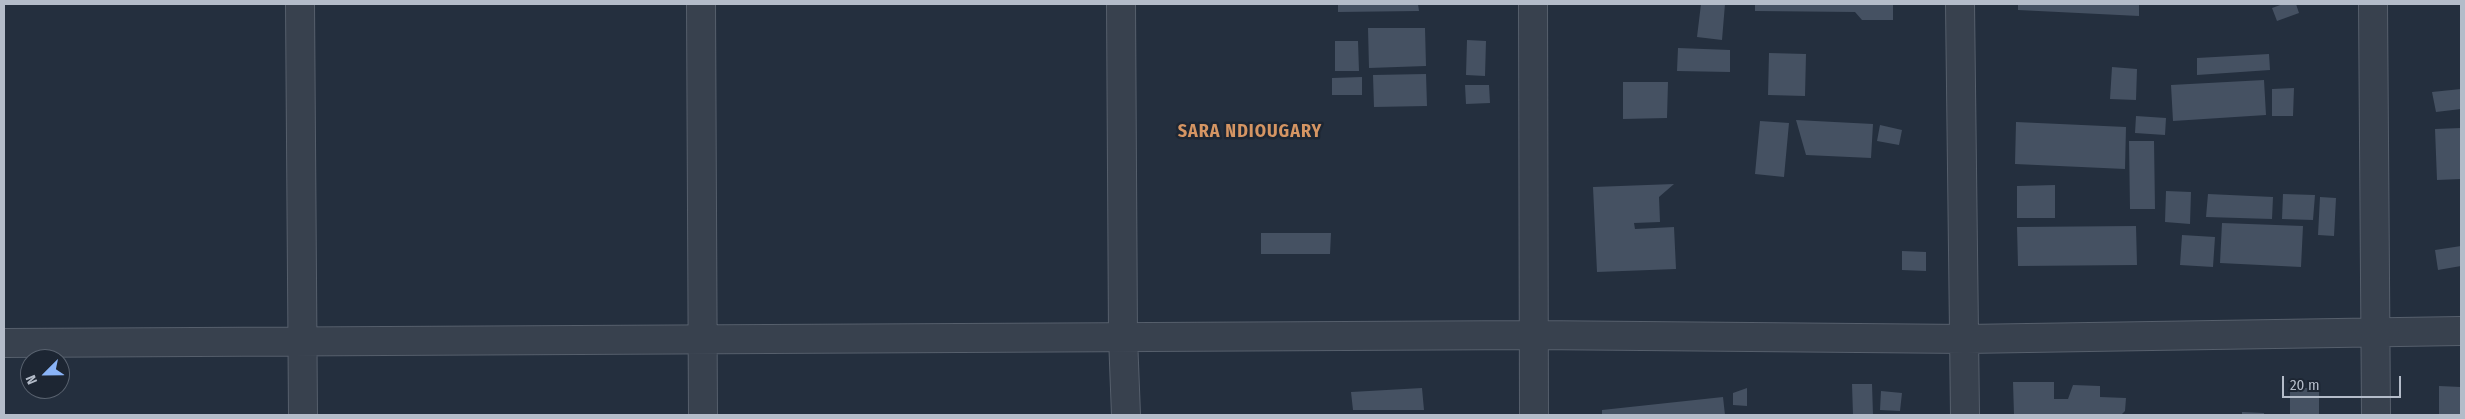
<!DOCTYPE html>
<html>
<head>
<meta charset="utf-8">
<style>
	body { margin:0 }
	#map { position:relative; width:2465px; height:419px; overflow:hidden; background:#242f3e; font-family:"Fira Sans Condensed",sans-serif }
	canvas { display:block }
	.frame { position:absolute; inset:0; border:5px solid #b4bcc9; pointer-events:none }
	.north { position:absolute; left:20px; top:349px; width:50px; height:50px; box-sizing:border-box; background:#1d2633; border:1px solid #59626f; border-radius:50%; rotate:247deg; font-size:14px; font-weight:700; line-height:20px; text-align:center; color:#b4bcc9 }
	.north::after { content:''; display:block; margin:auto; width:18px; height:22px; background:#8ab4f8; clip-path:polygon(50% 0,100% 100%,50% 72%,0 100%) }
	.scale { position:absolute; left:2282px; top:376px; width:119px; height:22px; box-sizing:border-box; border:2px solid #b4bcc9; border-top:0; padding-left:6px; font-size:15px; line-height:18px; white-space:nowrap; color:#b4bcc9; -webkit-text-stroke:4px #1d2633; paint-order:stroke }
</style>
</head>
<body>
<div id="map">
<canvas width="2465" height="419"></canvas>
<div class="frame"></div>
<div class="north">N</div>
<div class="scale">20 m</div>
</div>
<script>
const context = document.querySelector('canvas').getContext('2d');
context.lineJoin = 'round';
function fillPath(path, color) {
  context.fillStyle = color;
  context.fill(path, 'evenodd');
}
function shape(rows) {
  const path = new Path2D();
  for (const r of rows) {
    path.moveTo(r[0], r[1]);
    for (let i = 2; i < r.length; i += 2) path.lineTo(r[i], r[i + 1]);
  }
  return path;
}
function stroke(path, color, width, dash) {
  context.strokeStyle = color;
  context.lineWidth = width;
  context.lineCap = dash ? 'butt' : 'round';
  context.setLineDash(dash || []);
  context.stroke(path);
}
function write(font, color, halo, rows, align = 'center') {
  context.font = font + ' "Fira Sans Condensed",sans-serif';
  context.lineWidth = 5;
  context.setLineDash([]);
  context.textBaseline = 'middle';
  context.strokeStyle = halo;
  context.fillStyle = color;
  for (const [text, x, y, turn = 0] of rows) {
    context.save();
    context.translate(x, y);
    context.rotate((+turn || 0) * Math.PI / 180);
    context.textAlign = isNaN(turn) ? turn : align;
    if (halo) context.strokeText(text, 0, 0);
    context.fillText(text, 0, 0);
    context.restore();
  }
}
fillPath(shape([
	[1338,4,1418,4,1419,11,1338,12],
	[1701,4,1725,4,1722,40,1697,37],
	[1755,4,1893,4,1893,20,1862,20,1855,12,1755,11],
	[2018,4,2139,4,2139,16,2018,10],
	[2283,4,2296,4,2299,13,2277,21,2272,8],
	[1368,28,1425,28,1426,66,1369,68],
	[1467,40,1486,41,1485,76,1466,75],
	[1335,41,1358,41,1359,71,1335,71],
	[1678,48,1730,50,1730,72,1677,71],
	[1769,53,1806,54,1805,96,1768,95],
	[2269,54,2270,70,2197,75,2197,58],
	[2112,67,2137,69,2136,100,2110,99],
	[1426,74,1427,106,1374,107,1373,75],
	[1362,77,1362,95,1332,95,1332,78],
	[2264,80,2266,115,2173,121,2171,85],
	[1623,82,1668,82,1667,118,1623,119],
	[1465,85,1489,85,1490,103,1466,104],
	[2294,88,2293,116,2272,116,2272,89],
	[2461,89,2461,109,2436,112,2432,92],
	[2136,116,2166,118,2165,135,2135,133],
	[1796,120,1873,124,1871,158,1806,155],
	[1760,121,1789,123,1784,177,1755,174],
	[2016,122,2126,127,2125,169,2015,164],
	[1880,125,1902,130,1899,145,1877,141],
	[2461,128,2461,179,2437,180,2435,129],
	[2129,141,2154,141,2155,209,2130,209],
	[1674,184,1659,197,1660,222,1634,223,1635,229,1674,227,1676,269,1597,272,1593,187],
	[2055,185,2055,218,2017,218,2017,186],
	[2166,191,2191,192,2190,224,2165,222],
	[2208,194,2273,197,2272,219,2206,217],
	[2283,194,2315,195,2313,220,2282,219],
	[2320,197,2336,198,2334,236,2318,235],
	[2222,223,2303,226,2301,267,2220,263],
	[2136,226,2137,265,2018,266,2017,227],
	[1261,233,1331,233,1330,254,1261,254],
	[2182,235,2215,237,2213,267,2180,265],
	[2461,246,2461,266,2438,270,2435,250],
	[1902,251,1926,252,1926,271,1902,270],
	[2013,382,2054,382,2054,399,2068,399,2073,385,2100,386,2100,397,2126,398,2125,411,2121,415,2014,415],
	[1852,384,1872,384,1873,415,1853,415],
	[2439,386,2461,387,2461,415,2439,415],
	[1422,388,1424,410,1353,410,1351,392],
	[1747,388,1747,406,1733,405,1733,393],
	[2290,388,2319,388,2319,415,2290,415],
	[1881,391,1902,393,1900,411,1880,410],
	[1723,397,1725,415,1602,415,1602,410],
	[2242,412,2264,413,2264,415,2242,415]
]), '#455162');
const minor = shape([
	[300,4,303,415],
	[701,4,703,415],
	[1121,4,1123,337,1126,415],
	[1533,4,1534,415],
	[1960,4,1965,415],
	[2373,4,2376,415],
	[4,343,1534,335,1966,339,2461,331]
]);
stroke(minor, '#565f6c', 30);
stroke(minor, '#38414e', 28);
context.letterSpacing = '1px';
write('bold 18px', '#d59563', '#1d2633', [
	["SARA NDIOUGARY",1250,132]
]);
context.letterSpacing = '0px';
</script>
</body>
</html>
